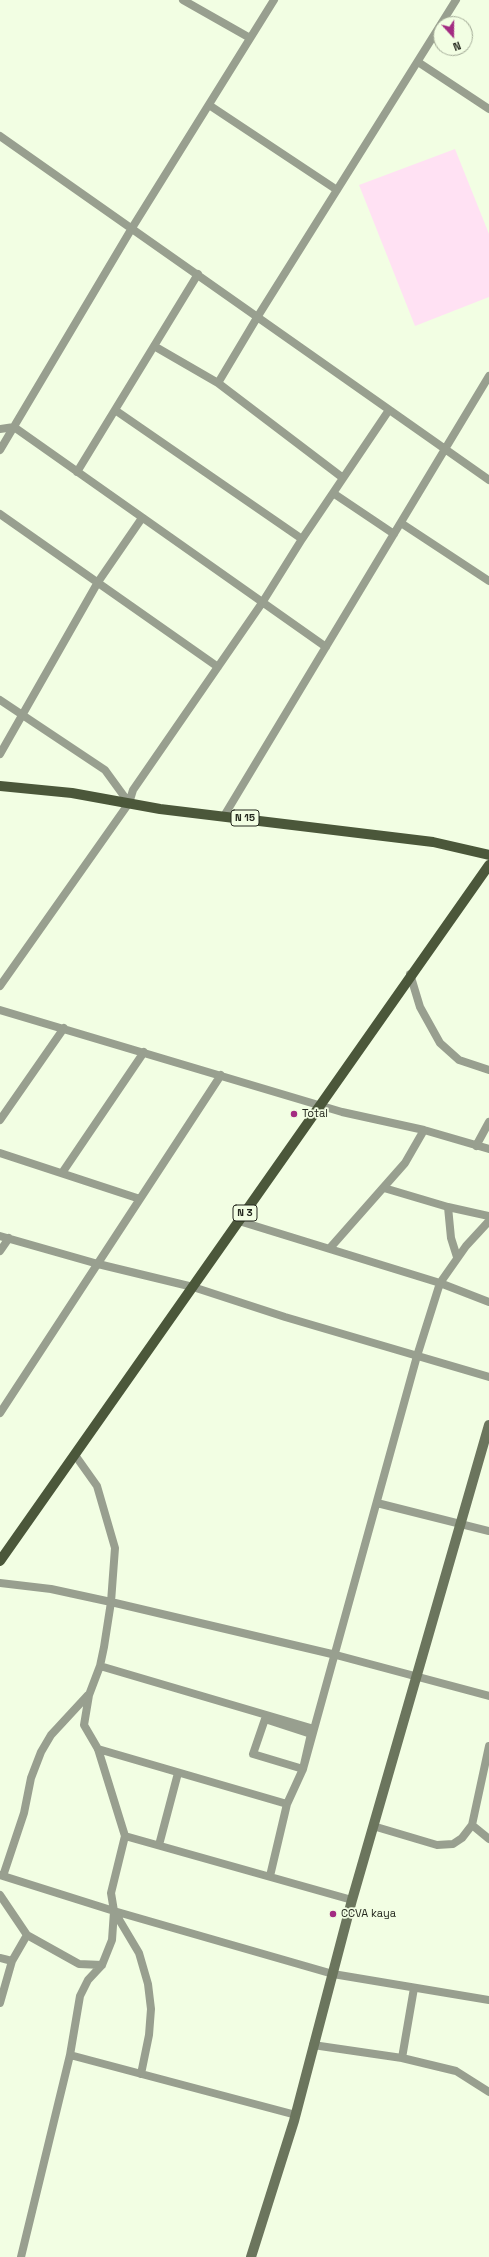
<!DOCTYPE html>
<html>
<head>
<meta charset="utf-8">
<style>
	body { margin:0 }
	#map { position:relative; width:489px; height:2257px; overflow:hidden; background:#f2fee3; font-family:"Space Grotesk",sans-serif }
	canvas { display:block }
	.north { position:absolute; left:433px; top:16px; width:40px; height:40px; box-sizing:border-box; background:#f2fee3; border:1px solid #a0a894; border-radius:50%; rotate:159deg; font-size:11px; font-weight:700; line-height:16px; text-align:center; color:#24281e }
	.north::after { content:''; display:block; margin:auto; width:14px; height:18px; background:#a32b82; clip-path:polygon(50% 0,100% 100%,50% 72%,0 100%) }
</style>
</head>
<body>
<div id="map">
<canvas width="489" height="2257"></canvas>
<div class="north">N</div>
</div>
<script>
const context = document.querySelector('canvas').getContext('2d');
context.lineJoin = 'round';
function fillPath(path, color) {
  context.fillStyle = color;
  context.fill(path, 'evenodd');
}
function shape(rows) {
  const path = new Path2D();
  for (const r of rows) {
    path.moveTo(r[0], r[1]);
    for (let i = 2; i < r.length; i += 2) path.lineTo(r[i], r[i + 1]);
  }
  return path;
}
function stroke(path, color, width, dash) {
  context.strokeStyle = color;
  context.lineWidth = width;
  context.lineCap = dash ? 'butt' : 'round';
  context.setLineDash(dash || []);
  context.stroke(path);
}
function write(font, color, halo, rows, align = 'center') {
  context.font = font + ' "Space Grotesk",sans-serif';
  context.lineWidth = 3.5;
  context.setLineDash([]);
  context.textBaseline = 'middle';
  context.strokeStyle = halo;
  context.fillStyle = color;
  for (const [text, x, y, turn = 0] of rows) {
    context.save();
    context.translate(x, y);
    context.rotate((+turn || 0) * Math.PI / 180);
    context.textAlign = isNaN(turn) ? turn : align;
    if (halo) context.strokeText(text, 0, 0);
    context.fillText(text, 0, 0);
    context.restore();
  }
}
fillPath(shape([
	[455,149,489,234,489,297,415,326,359,185]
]), '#ffe1f3');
stroke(shape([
	[183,0,250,38],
	[441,24,456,0],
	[418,62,489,109],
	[209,105,337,190],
	[0,136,489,480],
	[154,346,218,383,343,478],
	[218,383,258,316,441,24],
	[115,410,302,539],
	[0,429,14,427,326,647],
	[0,450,132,228,274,0],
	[77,472,198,274],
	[333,493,394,534],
	[0,514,218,667],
	[401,523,489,581],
	[0,700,105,770,129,803],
	[0,754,98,582,142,518],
	[224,816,489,376],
	[410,974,420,1007,440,1043,459,1060,489,1070],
	[0,986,129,803,133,790,262,603,302,539,389,410],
	[0,1010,342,1112,424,1130,489,1149],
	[0,1120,64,1028],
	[476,1146,489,1122],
	[0,1153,140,1199],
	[62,1173,144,1052],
	[384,1188,448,1207,489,1216],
	[448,1207,451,1238,457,1257],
	[239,1221,440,1283,489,1302],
	[0,1236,98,1264,193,1287,285,1317,489,1377],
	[330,1248,405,1163,424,1130],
	[0,1251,9,1238],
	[0,1413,221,1075],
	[377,1503,489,1531],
	[0,1583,51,1589,111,1602,336,1655,489,1696],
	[100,1666,314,1729],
	[265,1719,311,1734,303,1769,253,1754,265,1719],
	[98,1749,287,1804],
	[472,1825,489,1839],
	[373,1826,437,1845,453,1844,462,1838,472,1825,489,1746],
	[125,1836,352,1900],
	[159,1845,178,1773],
	[0,1875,114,1911,333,1974,489,2000],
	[3,1876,24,1813,31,1778,41,1752,51,1735,88,1695],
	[270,1876,287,1804,303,1769,417,1356,440,1283,466,1246,489,1221],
	[0,1895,27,1935,79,1964,102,1965],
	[114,1911,139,1953,148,1984,151,2009,149,2035,141,2074],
	[0,1958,12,1961],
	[0,2003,12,1961,27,1935],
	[313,2045,402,2058,456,2071,489,2092],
	[70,2055,296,2115],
	[402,2058,414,1988],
	[21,2257,70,2055,80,1996,88,1980,102,1965,112,1940,114,1911,111,1893,125,1836,98,1749,84,1725,89,1695,100,1666,104,1647,111,1602,115,1548,97,1486,75,1455]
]), '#989f8f', 8);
stroke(shape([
	[251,2257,294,2121,352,1900,489,1425]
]), '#6b755d', 10);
stroke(shape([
	[0,786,72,793,160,809,433,842,489,855],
	[0,1561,489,865]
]), '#4b573a', 10);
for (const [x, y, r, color] of [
	[294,1114,4,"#a32b82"],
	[333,1914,4,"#a32b82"]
]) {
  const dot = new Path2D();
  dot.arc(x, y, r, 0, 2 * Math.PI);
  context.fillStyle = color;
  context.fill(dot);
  stroke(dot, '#f2fee3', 1.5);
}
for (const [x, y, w] of [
	[245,818,28],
	[245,1213,24]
]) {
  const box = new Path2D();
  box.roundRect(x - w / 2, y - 8, w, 16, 3);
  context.fillStyle = '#f2fee3';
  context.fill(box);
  stroke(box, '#24281e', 1);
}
write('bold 10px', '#24281e', null, [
	["N 15",245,818],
	["N 3",245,1213]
]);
write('11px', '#24281e', '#f2fee3', [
	["Total",302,1114],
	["CCVA kaya",341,1914]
], 'left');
</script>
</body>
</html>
